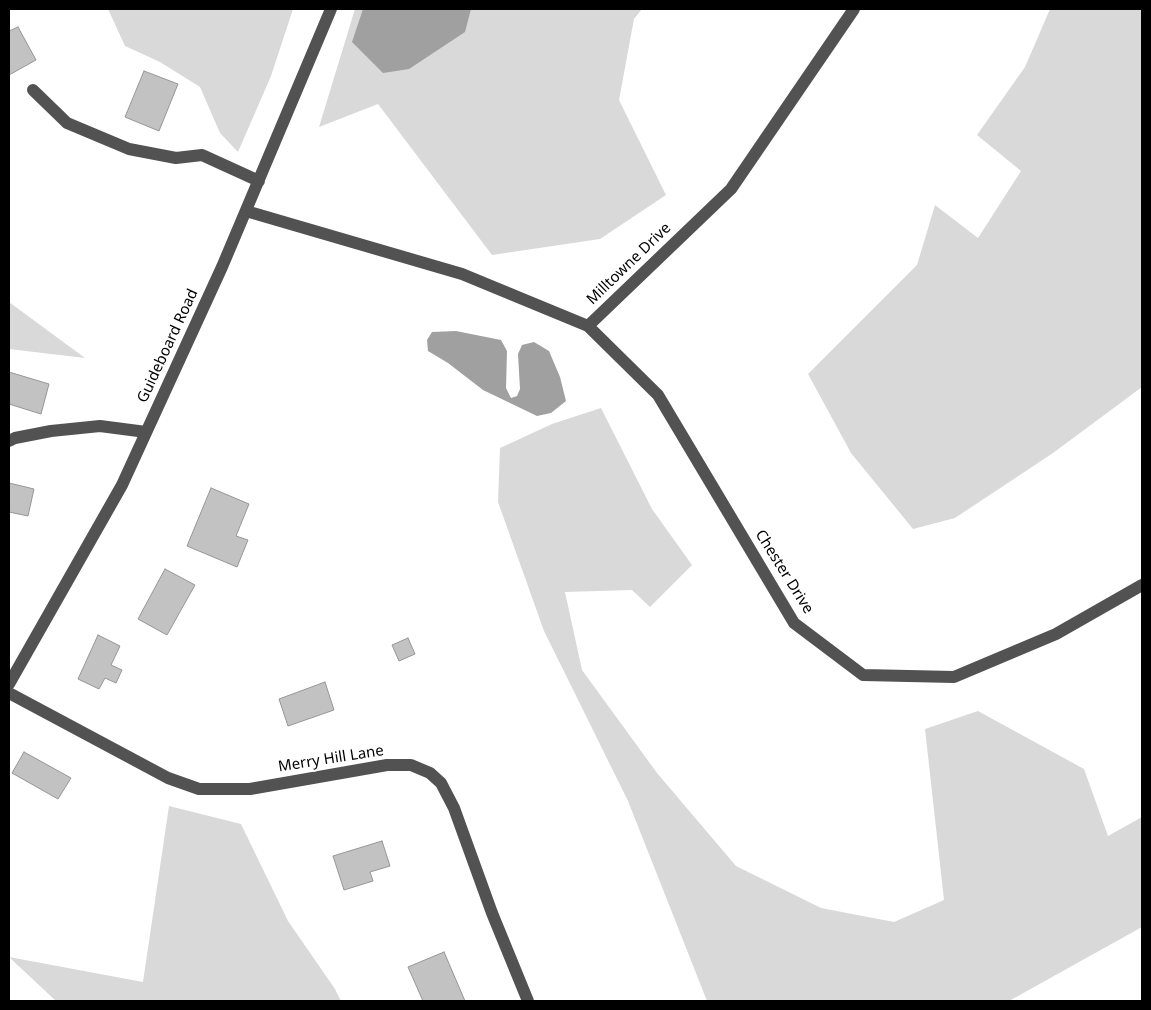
<!DOCTYPE html>
<html>
<head>
<meta charset="utf-8">
<style>
	body { margin:0 }
	#map { position:relative; width:1151px; height:1010px; overflow:hidden; background:#fff; font-family:"Noto Sans",sans-serif }
	canvas { display:block }
	.frame { position:absolute; inset:0; border:10px solid #000; pointer-events:none }
</style>
</head>
<body>
<div id="map">
<canvas width="1151" height="1010"></canvas>
<div class="frame"></div>
</div>
<script>
const context = document.querySelector('canvas').getContext('2d');
context.lineJoin = 'round';
function fillPath(path, color) {
  context.fillStyle = color;
  context.fill(path, 'evenodd');
}
function shape(rows) {
  const path = new Path2D();
  for (const r of rows) {
    path.moveTo(r[0], r[1]);
    for (let i = 2; i < r.length; i += 2) path.lineTo(r[i], r[i + 1]);
  }
  return path;
}
function stroke(path, color, width, dash) {
  context.strokeStyle = color;
  context.lineWidth = width;
  context.lineCap = dash ? 'butt' : 'round';
  context.setLineDash(dash || []);
  context.stroke(path);
}
function write(font, color, halo, rows, align = 'center') {
  context.font = font + ' "Noto Sans",sans-serif';
  context.lineWidth = 4;
  context.setLineDash([]);
  context.textBaseline = 'middle';
  context.strokeStyle = halo;
  context.fillStyle = color;
  for (const [text, x, y, turn = 0] of rows) {
    context.save();
    context.translate(x, y);
    context.rotate((+turn || 0) * Math.PI / 180);
    context.textAlign = isNaN(turn) ? turn : align;
    if (halo) context.strokeText(text, 0, 0);
    context.fillText(text, 0, 0);
    context.restore();
  }
}
fillPath(shape([
	[108,9,293,9,271,76,238,152,220,133,200,87,160,62,125,46],
	[355,9,642,9,634,19,619,100,666,195,600,239,492,255,378,104,319,127],
	[1050,9,1142,9,1142,387,1053,453,955,518,913,529,851,453,808,374,917,265,935,205,978,238,1021,171,977,135,1025,67],
	[9,302,85,358,9,349],
	[601,408,652,509,692,565,650,607,632,590,565,592,582,670,657,773,736,866,821,908,894,922,944,900,925,729,978,711,1084,769,1108,836,1142,817,1142,927,1009,1001,707,1001,628,801,544,631,498,502,500,448,552,424],
	[169,806,241,824,288,921,335,989,341,1001,56,1001,9,957,143,982]
]), '#d9d9d9');
fillPath(shape([
	[363,9,471,9,465,32,409,69,383,73,352,42],
	[456,331,501,340,507,351,506,388,511,398,517,396,520,389,518,354,522,345,534,342,549,351,560,377,566,401,551,413,537,416,483,390,448,363,428,351,427,340,432,332]
]), '#a0a0a0');
const building = shape([
	[18,27,36,60,9,75,9,31,18,27],
	[144,71,178,84,159,131,125,117,144,71],
	[9,372,49,384,41,414,9,404,9,372],
	[9,483,34,489,28,516,9,512,9,483],
	[211,488,249,504,236,536,248,540,237,567,187,546,211,488],
	[165,569,195,585,167,635,138,619,165,569],
	[98,635,120,646,111,665,122,670,116,683,105,678,99,689,78,679,98,635],
	[408,638,415,654,399,661,392,645,408,638],
	[325,682,334,710,288,726,279,699,325,682],
	[24,752,71,778,58,799,12,773,24,752],
	[382,841,390,866,370,872,373,881,344,890,333,856,382,841],
	[444,952,465,1001,423,1001,408,967,444,952]
]);
fillPath(building, '#c2c2c2');
stroke(building, '#969696', 1);
stroke(shape([
	[33,90,67,123,129,149,176,158,202,155,259,181],
	[246,211,462,274,588,326,731,189,854,9],
	[588,326,658,395,794,623,863,675,954,677,1056,634,1142,585],
	[9,441,15,438,51,431,100,426,146,432],
	[9,684,122,485,222,267,331,9],
	[9,693,168,778,199,789,250,789,387,765,411,765,430,773,441,783,454,808,492,913,528,1001]
]), '#525252', 12);
write('15px', '#000', '#fff', [
	["Milltowne Drive",629,264,-44],
	["Guideboard Road",168,346,-65],
	["Chester Drive",784,572,58],
	["Merry Hill Lane",331,759,-9]
]);
</script>
</body>
</html>
